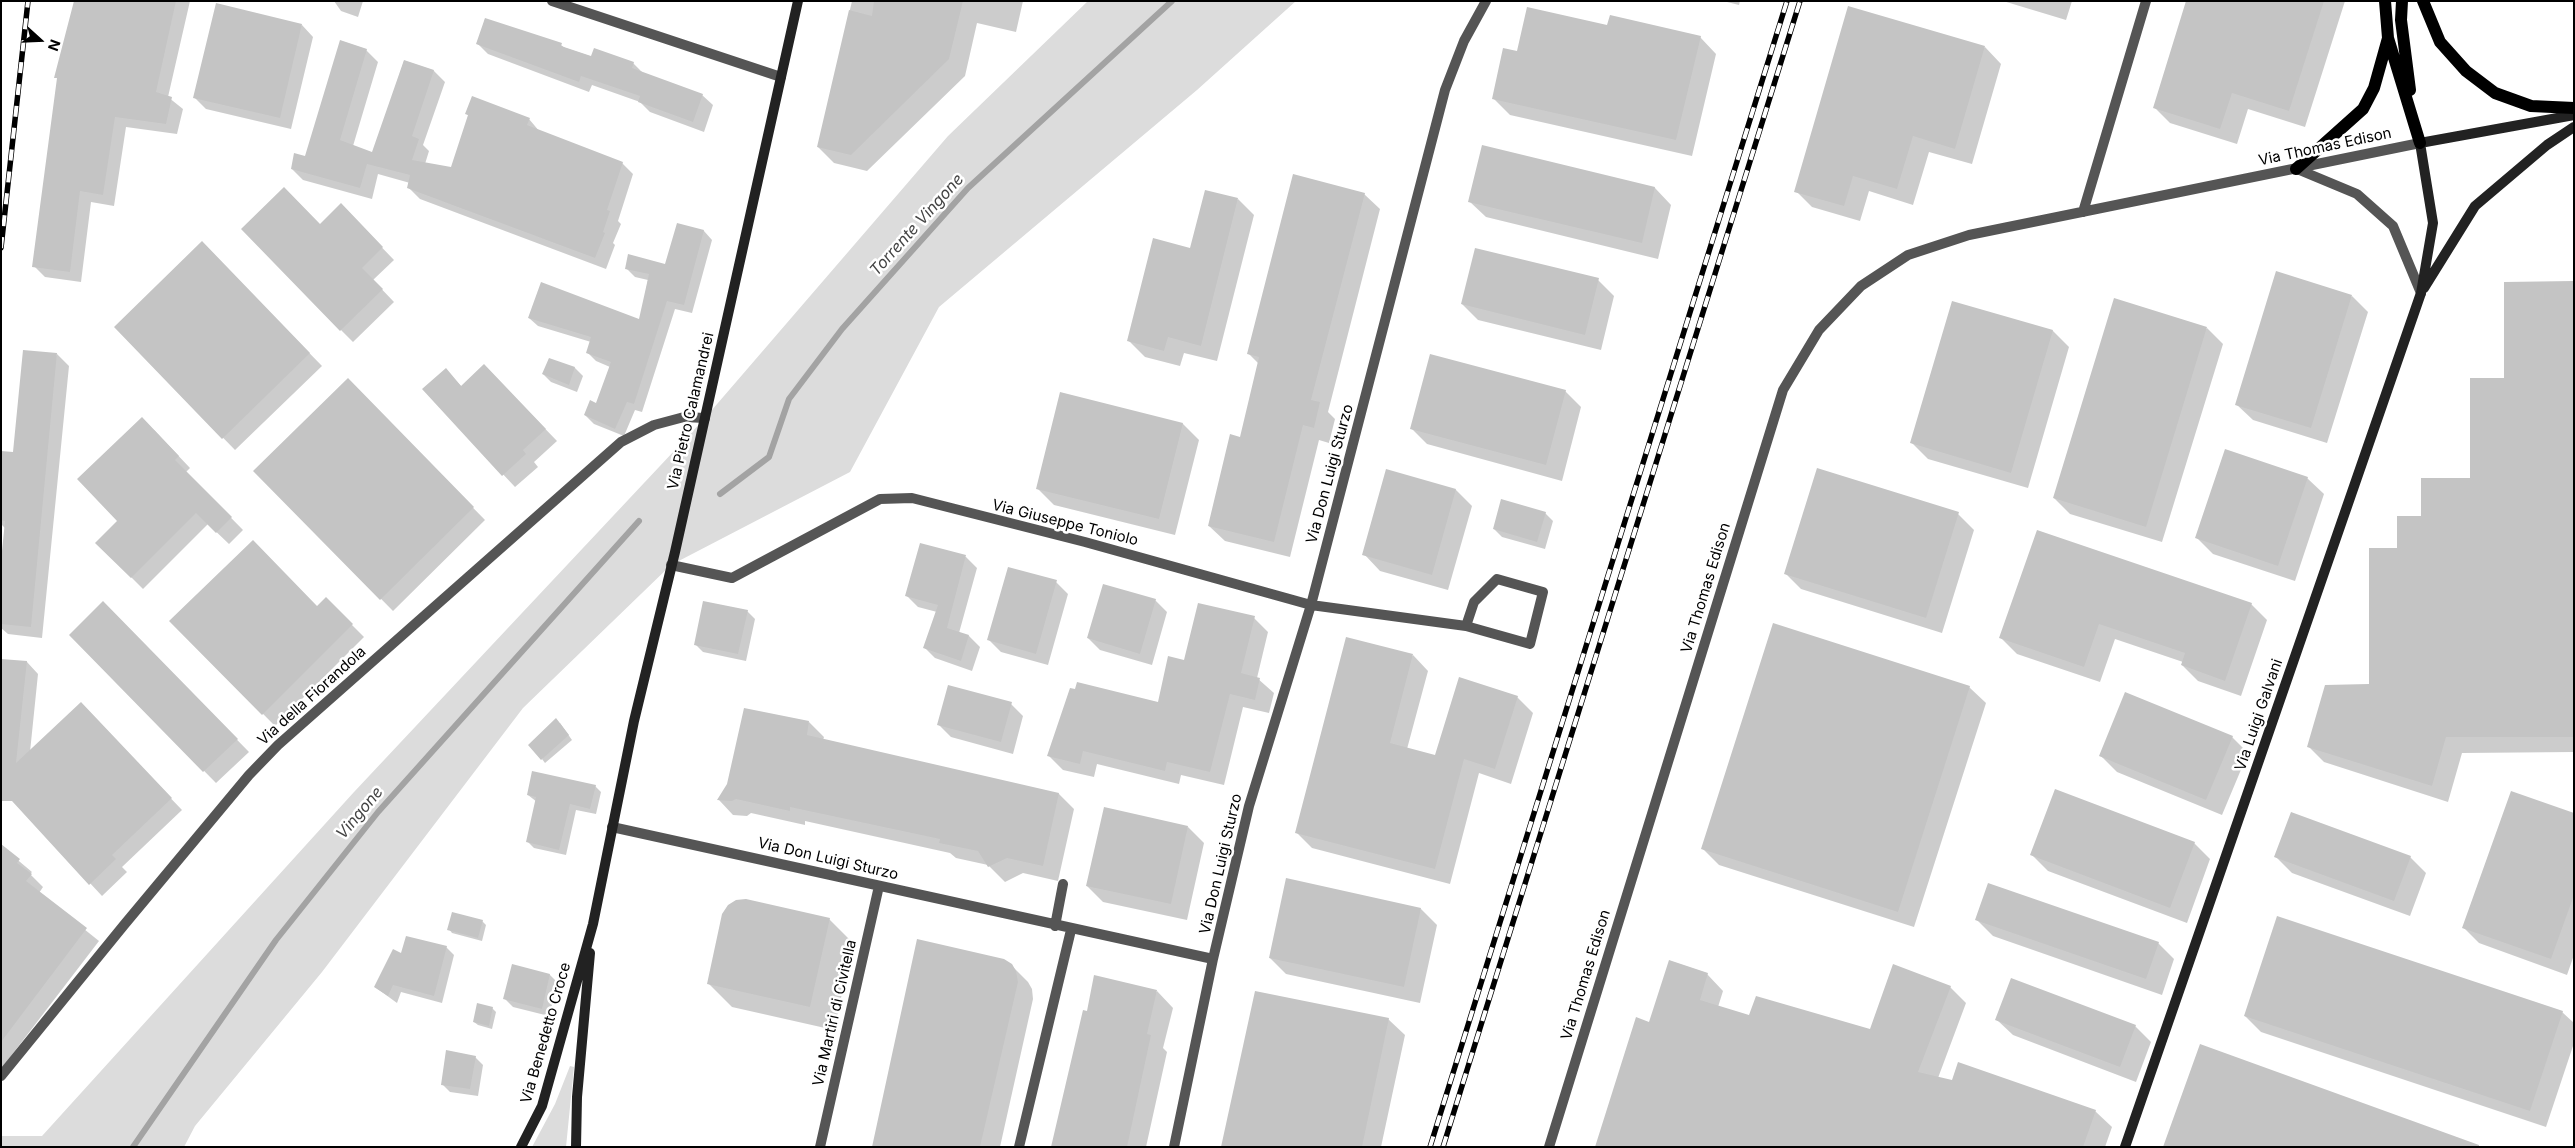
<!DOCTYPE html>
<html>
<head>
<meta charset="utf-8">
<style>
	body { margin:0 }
	#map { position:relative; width:2575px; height:1148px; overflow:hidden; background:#fff; font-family:Inter,sans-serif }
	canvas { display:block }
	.frame { position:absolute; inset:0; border:2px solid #000; pointer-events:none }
	.north { position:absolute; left:15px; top:15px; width:50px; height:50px; -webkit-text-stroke:4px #fff; paint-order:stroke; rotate:110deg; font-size:14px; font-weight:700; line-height:20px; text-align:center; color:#000 }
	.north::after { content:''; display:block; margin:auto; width:18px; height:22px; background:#000; clip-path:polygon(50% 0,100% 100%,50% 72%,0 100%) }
</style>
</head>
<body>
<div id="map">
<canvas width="2575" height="1148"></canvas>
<div class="frame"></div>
<div class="north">N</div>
</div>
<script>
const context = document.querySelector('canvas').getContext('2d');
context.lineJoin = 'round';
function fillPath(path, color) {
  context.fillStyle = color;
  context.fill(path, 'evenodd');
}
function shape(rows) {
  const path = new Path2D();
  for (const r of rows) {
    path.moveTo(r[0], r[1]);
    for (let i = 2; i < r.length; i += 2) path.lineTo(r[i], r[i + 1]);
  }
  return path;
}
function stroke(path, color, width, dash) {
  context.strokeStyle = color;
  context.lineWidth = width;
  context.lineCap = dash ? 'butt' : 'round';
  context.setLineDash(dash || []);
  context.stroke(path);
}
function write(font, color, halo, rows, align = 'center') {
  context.font = font + ' Inter,sans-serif';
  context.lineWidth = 5;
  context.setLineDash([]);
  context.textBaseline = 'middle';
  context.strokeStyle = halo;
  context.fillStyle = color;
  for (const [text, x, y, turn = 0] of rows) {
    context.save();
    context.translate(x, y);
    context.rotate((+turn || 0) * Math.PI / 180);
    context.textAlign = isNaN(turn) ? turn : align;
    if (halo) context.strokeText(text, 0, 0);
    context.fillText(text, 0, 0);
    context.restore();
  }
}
fillPath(shape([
	[1088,1,1296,1,1197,90,939,307,850,472,671,565,523,708,322,972,195,1126,184,1147,1,1147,1,1136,42,1136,354,792,705,418,948,136],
	[570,1066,574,1067,566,1147,532,1147,555,1104]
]), '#dcdcdc');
fillPath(shape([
	[75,1,190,1,168,97,183,109,177,134,126,127,114,206,91,202,81,282,45,277,34,266,58,80,56,77],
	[334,1,363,1,358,17,341,11],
	[852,1,1023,1,1016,32,977,23,965,76,867,171,834,163,818,147],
	[1723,1,1740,1,1739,5],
	[2003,1,2072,1,2066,20],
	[2187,1,2345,1,2305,127,2248,109,2237,144,2170,123,2154,107],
	[485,19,561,45,565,48,592,57,633,63,644,74,702,95,713,105,704,132,650,112,640,102,592,85,589,92,488,54,478,44],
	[302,25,313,37,291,129,206,109,194,97],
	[1608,26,1700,37,1716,54,1692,156,1510,115,1494,99,1518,53],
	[1985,47,2001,64,1972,164,1929,152,1913,205,1869,191,1860,221,1812,207,1796,191],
	[366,50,378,62,353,146,373,154,404,61,434,71,445,82,423,145,429,151,425,164,452,169,469,116,466,113,529,119,540,132,622,163,633,174,618,221,621,224,613,243,615,245,606,269,420,199,408,187,410,183,378,174,372,199,303,180,292,169,306,157],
	[1483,147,1655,188,1671,205,1658,259,1486,217,1469,201],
	[1364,194,1380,209,1328,412,1335,419,1329,443,1319,440,1290,557,1225,541,1209,526,1241,438,1259,364,1248,353],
	[1238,199,1254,215,1217,361,1184,353,1180,366,1145,357,1129,341,1191,249],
	[341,205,394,260,373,280,394,302,353,342,341,330,320,226],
	[678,225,704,231,712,240,692,313,675,309,642,412,635,410,624,436,594,424,585,415,597,404,610,367,596,361,588,353,591,342,538,326,529,318,640,320,648,280,635,277,627,269,666,266],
	[202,243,322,366,235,450,115,327],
	[1598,280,1614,296,1601,350,1478,320,1462,304],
	[2574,283,2574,752,2462,753,2448,802,2324,762,2308,746,2370,685,2399,549,2423,518,2471,479,2505,380],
	[2352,296,2368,312,2327,443,2253,420,2236,404],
	[1953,302,2053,331,2069,347,2028,488,1928,459,1912,443],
	[2207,328,2223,344,2162,542,2070,514,2054,498],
	[57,354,69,366,42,638,8,634,1,628,1,573,6,529,1,524,1,452,14,453],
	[549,359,575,368,583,376,577,392,551,382,543,374],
	[446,370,462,387,499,381,557,441,534,462,538,467,515,487,424,390],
	[348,380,485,520,393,611,255,471],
	[1565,391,1581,407,1562,481,1427,444,1411,428],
	[1061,394,1183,424,1199,440,1175,535,1054,505,1038,489],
	[154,430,190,468,186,472,243,530,229,544,208,524,143,589,97,543,119,521],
	[1387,471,1456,490,1472,506,1448,590,1380,571,1364,554],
	[2307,478,2324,494,2295,581,2213,554,2197,538],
	[1545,513,1553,521,1545,549,1502,537,1494,529],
	[1958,514,1974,530,1942,633,1801,589,1785,573],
	[2038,531,2251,604,2267,620,2241,696,2198,681,2182,665,2183,662,2115,639,2100,682,2017,654,2001,638],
	[921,544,966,557,977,568,959,633,969,636,980,647,972,671,935,658,924,647,937,612,918,607,907,596],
	[1056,582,1068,594,1048,665,1001,652,989,640],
	[326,599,364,637,275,726,171,621,317,607],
	[1155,600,1167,612,1152,665,1100,650,1088,638],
	[103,603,249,752,216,783,70,635],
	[747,611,755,619,746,661,703,652,695,644],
	[1254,618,1268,632,1257,678,1274,693,1269,713,1243,707,1224,785,1181,775,1179,784,1097,764,1094,777,1063,770,1049,756,1159,703,1185,661],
	[1413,655,1428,671,1407,749,1436,756,1517,697,1533,713,1511,784,1479,773,1450,884,1312,848,1296,832],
	[1,660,27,662,38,674,30,752,92,716,182,810,122,867,127,872,102,896,8,795,1,802],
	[1969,687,1986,703,1914,927,1719,865,1703,849],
	[1011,704,1023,716,1013,754,951,737,939,725],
	[809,722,824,737,823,740,1059,794,1074,809,1058,881,1023,873,1005,882,988,865,956,858,950,853,805,821,805,825,751,813,747,816,733,815,719,800],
	[560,723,572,740,545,763,542,759],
	[2232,737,2248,753,2222,815,2117,772,2101,756],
	[595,786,601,792,596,814,576,810,566,855,534,848,528,842,537,802,528,795],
	[2574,815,2574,955,2567,975,2479,943,2463,927],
	[1188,827,1204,843,1187,920,1103,902,1087,886],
	[2194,843,2210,859,2187,923,2048,871,2032,855],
	[1,846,32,872,30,874,43,887,39,893,99,941,1,1069],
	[2276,857,2410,857,2426,873,2410,916,2292,873],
	[1421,909,1437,925,1420,1003,1286,974,1270,958],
	[829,919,853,943,834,1030,732,1007,708,983],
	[1977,920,2158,943,2174,959,2162,995,1993,936],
	[482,921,486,925,482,941,452,933,449,929],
	[446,947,454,955,442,1003,401,992,397,1003,375,987,402,955],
	[1011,965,1028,982,1032,989,1033,999,1000,1147,872,1147],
	[513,966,550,975,558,983,549,1016,513,1007,505,999],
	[1707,974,1723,991,1718,1007,1750,1016,1871,1031,1950,987,1966,1003,1938,1078,2095,1111,2112,1127,2105,1147,1597,1147,1650,1024],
	[1157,991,1173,1008,1163,1048,1167,1052,1146,1147,1053,1147],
	[492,1008,496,1012,492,1029,478,1025,474,1022],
	[2562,1012,2574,1023,2574,1043,2546,1127,2261,1032,2245,1016],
	[1388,1019,1405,1035,1381,1147,1223,1147],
	[1996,1019,2135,1026,2151,1042,2136,1082,2013,1035],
	[475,1057,483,1065,478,1096,450,1092,442,1084]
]), '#0003');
stroke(shape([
	[720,494,769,457,789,399,842,329,968,188,1172,1],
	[133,1147,276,940,378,812,639,521]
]), '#a3a3a3', 6);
fillPath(shape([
	[74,1,176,1,156,92,172,97,166,124,115,117,103,195,80,191,70,272,32,267,57,78,54,78],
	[874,1,963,1,949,59,851,155,817,147,849,10,872,16],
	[2186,1,2324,1,2289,111,2232,93,2220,129,2153,108],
	[216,3,302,24,280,118,193,98],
	[1848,6,1985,46,1955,149,1913,136,1897,189,1853,176,1844,206,1794,192],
	[1527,7,1607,25,1610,15,1701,36,1676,140,1492,99,1503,48,1517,51],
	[485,18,562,43,561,46,591,56,594,48,634,62,632,68,703,94,693,122,638,102,640,96,581,76,579,82,476,44],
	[340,40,367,49,340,140,372,152,404,60,434,70,412,136,419,139,412,160,451,167,468,115,465,114,472,96,530,118,527,125,623,162,607,210,610,211,603,232,605,233,595,258,407,188,410,175,367,164,360,188,291,169,294,153,305,156],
	[1482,145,1655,187,1642,243,1468,202],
	[1293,174,1365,193,1311,400,1320,402,1314,428,1303,425,1274,542,1208,526,1230,434,1240,437,1259,357,1247,354],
	[284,187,320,224,341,203,383,247,362,268,383,289,340,331,241,229],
	[1205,190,1238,198,1201,346,1168,337,1164,351,1127,341,1153,238,1190,248],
	[677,223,704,230,684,305,667,301,634,404,627,402,615,429,584,415,590,400,596,403,611,362,586,353,591,337,528,318,541,282,639,319,649,274,625,269,628,254,665,264],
	[202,241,310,353,222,439,114,327],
	[1475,248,1599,278,1585,335,1461,304],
	[2276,271,2352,295,2311,428,2235,405],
	[2574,281,2574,737,2446,737,2432,786,2307,747,2325,685,2369,684,2369,548,2397,548,2397,516,2421,516,2421,478,2470,478,2470,378,2504,378,2504,282],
	[2114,298,2207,327,2146,527,2053,498],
	[1952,301,2053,330,2011,473,1910,443],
	[23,350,57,353,31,627,1,624,1,561,5,521,1,520,1,451,13,452],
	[1430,354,1566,390,1546,465,1410,429],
	[549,358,575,367,569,385,542,374],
	[484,364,546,429,523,450,526,454,502,476,422,389,446,368,461,386],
	[348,378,474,507,380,600,253,471],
	[1060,392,1183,423,1159,519,1036,489],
	[142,417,179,456,175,460,232,517,216,533,196,513,131,578,95,543,117,521,77,479],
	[2225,449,2308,477,2278,566,2195,538],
	[1817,468,1959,512,1926,618,1784,574],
	[1386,469,1456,489,1432,575,1362,555],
	[1501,499,1546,512,1537,542,1493,529],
	[2037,530,2252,603,2225,681,2181,665,2185,653,2099,624,2084,667,1999,638],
	[253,540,317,606,326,597,353,624,262,715,169,621],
	[920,543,966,555,947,628,969,635,961,661,923,648,938,605,905,596],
	[1008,567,1057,580,1036,654,987,640],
	[1103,584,1156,599,1140,654,1087,638],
	[103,601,238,739,203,772,69,635],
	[703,601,748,610,738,654,694,645],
	[1198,603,1255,616,1241,673,1260,678,1255,700,1230,694,1210,772,1167,762,1165,771,1083,751,1080,764,1047,756,1070,688,1075,689,1077,682,1158,702,1168,656,1184,660],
	[1773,623,1970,686,1898,912,1701,849],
	[1346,637,1413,654,1390,743,1435,755,1459,677,1518,696,1495,769,1464,759,1435,869,1295,833],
	[1,659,27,661,16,763,81,702,172,798,112,855,116,859,89,885,12,801,1,801],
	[948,685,1012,702,1001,742,937,725],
	[2125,692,2233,736,2206,800,2099,756],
	[744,708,809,721,807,735,1059,793,1043,866,1007,858,988,867,978,851,939,843,940,839,790,807,790,811,736,799,732,801,717,800,727,784],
	[556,718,569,735,541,760,528,745],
	[532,771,596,785,590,809,570,804,559,850,526,842,536,797,527,795],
	[2055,789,2195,842,2170,908,2030,855],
	[2511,791,2574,813,2574,895,2551,959,2462,928],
	[1104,807,1188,826,1171,904,1086,886],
	[2291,812,2411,856,2394,901,2274,857],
	[1,844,20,859,17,863,32,874,26,881,87,928,1,1042],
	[1286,878,1421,908,1404,987,1269,958],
	[1988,883,2159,942,2146,979,1975,920],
	[746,899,830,918,810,1007,707,984,722,914,728,905,736,900],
	[452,912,483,920,478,938,447,930],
	[2277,916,2563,1011,2530,1111,2244,1016],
	[406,936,447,946,434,996,393,985,388,996,374,987,393,949,401,953],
	[917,939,1004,959,1012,964,1016,971,1018,982,980,1147,872,1147],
	[1669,960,1708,973,1700,1000,1749,1015,1756,996,1870,1029,1893,964,1951,986,1918,1072,1952,1080,1958,1062,2096,1110,2083,1147,1595,1147,1636,1017,1649,1022],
	[512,964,550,974,542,1009,503,999],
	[1094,975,1157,990,1147,1034,1151,1035,1127,1147,1051,1147,1083,1010,1087,1011],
	[2011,978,2136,1025,2120,1067,1995,1020],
	[1255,991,1389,1018,1362,1147,1221,1147],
	[477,1003,493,1007,489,1026,473,1022],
	[2200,1044,2479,1145,2479,1147,2163,1147],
	[446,1050,476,1056,470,1089,441,1085]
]), '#c4c4c4');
stroke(shape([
	[552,1,781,77],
	[2297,169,2357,194,2393,226,2421,293],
	[2083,212,2146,1],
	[671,565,732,578,880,499,912,498,1085,542,1311,605,1466,626,1530,644,1543,592,1497,579,1474,602,1466,626],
	[612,827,1213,959,1249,806,1311,605,1445,90,1464,41,1486,1],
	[1055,926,1063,884],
	[1,1076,124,925,249,775,278,745,621,442,654,425,684,417,705,418],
	[820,1147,879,886],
	[1019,1147,1071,930],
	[1174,1147,1213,959],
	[1549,1147,1783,390,1819,330,1861,286,1908,255,1969,235,2420,143]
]), '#555', 10);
stroke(shape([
	[2424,288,2475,206,2547,145,2574,127],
	[521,1147,542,1106,593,924,634,721,675,552,798,1],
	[576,1147,577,1097,590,953],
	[2125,1147,2421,293,2433,223,2420,143,2574,115]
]), '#222', 10);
stroke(shape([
	[2385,1,2388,38,2420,143],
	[2402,1,2401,20,2410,90],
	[2423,1,2440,42,2466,71,2495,93,2531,106,2574,108],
	[2296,169,2363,109,2374,88,2388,38]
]), '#000', 12);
const rail = shape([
	[1,248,28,1],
	[1430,1147,1787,1],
	[1443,1147,1800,1]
]);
stroke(rail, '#000', 5.5);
stroke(rail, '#fff', 4, [11]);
write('15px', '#000', '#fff', [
	["Via Thomas Edison",2325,147,-12],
	["Via Pietro Calamandrei",691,411,-77],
	["Via Don Luigi Sturzo",1330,474,-75],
	["Via Giuseppe Toniolo",1065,523,14],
	["Via Thomas Edison",1706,588,-73],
	["Via della Fiorandola",312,696,-42],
	["Via Luigi Galvani",2259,715,-71],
	["Via Don Luigi Sturzo",828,859,13],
	["Via Don Luigi Sturzo",1221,864,-77],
	["Via Thomas Edison",1586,975,-73],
	["Via Martiri di Civitella",835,1013,-77],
	["Via Benedetto Croce",546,1033,-74]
]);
write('italic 16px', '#444', '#fff', [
	["Torrente Vingone",917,225,-48],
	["Vingone",360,813,-50]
]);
</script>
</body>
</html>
